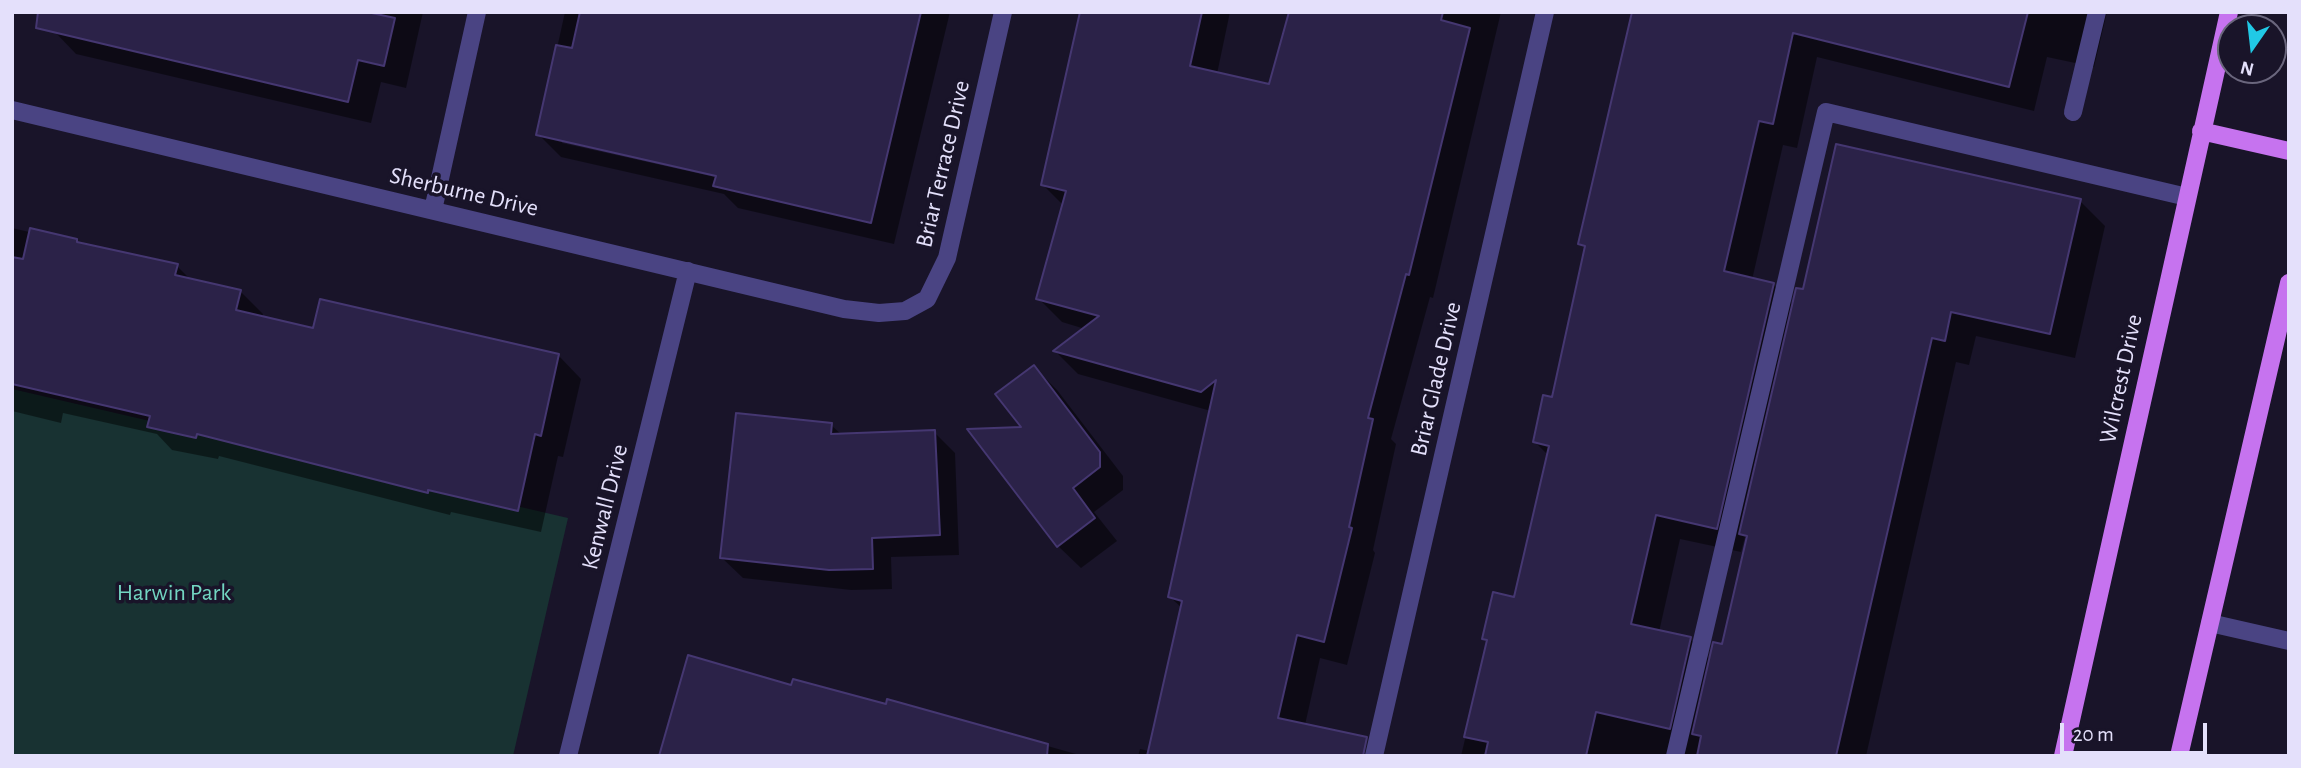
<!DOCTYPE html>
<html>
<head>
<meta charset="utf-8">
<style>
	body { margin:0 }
	#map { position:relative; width:2301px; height:768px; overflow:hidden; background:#191429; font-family:"Alegreya Sans",sans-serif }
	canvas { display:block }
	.frame { position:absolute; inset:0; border:14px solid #e4e0fb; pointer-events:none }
	.north { position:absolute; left:2217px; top:14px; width:70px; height:70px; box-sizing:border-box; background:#191429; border:2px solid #6a667d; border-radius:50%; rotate:194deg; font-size:19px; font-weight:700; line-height:28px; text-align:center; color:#e4e0fb }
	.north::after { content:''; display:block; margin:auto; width:24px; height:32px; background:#21c9e6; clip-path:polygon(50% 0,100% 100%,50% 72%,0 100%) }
	.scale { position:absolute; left:2060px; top:723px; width:147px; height:32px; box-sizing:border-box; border:4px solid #e4e0fb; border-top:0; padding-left:9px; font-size:21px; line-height:24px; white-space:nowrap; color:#e4e0fb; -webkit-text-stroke:5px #191429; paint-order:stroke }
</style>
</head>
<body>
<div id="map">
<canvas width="2301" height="768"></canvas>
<div class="frame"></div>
<div class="north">N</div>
<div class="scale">20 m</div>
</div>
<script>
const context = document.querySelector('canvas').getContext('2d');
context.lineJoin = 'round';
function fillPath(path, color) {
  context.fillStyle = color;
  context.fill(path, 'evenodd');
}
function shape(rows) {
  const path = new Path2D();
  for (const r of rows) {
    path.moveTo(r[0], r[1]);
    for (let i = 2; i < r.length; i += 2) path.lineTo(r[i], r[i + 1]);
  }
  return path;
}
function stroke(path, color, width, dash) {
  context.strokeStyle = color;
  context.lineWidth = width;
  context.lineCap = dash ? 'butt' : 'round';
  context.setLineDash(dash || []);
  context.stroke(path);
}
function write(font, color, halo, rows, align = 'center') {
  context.font = font + ' "Alegreya Sans",sans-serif';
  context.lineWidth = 7;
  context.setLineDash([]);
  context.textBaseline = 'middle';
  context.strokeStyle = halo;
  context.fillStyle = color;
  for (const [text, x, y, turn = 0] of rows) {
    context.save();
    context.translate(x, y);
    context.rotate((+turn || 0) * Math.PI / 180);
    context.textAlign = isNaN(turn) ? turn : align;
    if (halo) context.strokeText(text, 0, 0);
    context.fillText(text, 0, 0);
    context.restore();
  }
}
fillPath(shape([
	[12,389,568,518,513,756,12,756]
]), '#183232');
fillPath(shape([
	[50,12,423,12,406,88,381,82,371,123,76,54,54,31],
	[565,12,950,12,894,244,738,208,724,194,561,157,538,134],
	[562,139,725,176,724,179,562,143],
	[1083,12,1230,12,1217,74,1271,86,1291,12,1501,12,1433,298,1430,297,1391,439,1396,444,1373,550,1375,553,1347,665,1320,658,1305,725,1329,756,1138,756,1140,749,1149,751,1182,608,1170,597,1211,411,1078,374,1055,351,1085,329,1062,322,1038,298,1064,206,1043,185],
	[1634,12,2107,12,2094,67,2047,57,2034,111,1817,57,1797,148,1783,145,1752,280,1773,284,1794,305,1804,291,2080,201,2105,226,2075,358,1976,336,1969,365,1956,362,1866,756,1461,756,1488,642,1484,638,1516,599,1549,456,1535,442,1553,399,1586,250,1580,243],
	[1745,537,1748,540,1724,647,1711,660,1690,639,1659,632,1680,539,1741,552],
	[12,228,177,266,192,281,240,291,263,314,262,318,315,330,321,301,559,356,581,379,563,457,558,456,541,532,451,512,450,515,219,456,218,459,172,450,157,434,63,413,61,423,12,411],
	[1034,367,1057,390,1123,476,1123,490,1094,512,1117,541,1081,568,1058,546,1024,429],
	[831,425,842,435,934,432,955,453,959,555,891,557,892,589,851,590,743,578,722,558],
	[792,687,887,707,888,701,1083,756,661,756]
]), '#0007');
const building = shape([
	[38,12,367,12,395,18,384,66,358,60,348,102,36,28,38,12],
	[580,12,921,12,871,223,713,186,716,176,536,135,556,45,572,48,580,12],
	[1080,12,1202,12,1190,66,1269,84,1289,12,1443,12,1441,20,1470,28,1409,275,1406,274,1368,418,1373,419,1349,527,1352,528,1324,642,1297,635,1278,718,1367,737,1363,756,1147,756,1182,601,1168,597,1216,380,1201,392,1053,351,1099,316,1036,299,1066,191,1041,185,1080,12],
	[1632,12,2028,12,2009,87,1793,33,1773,124,1759,121,1724,271,1774,283,1717,529,1656,515,1631,624,1691,637,1670,729,1596,712,1586,756,1485,756,1488,742,1464,737,1487,640,1482,639,1493,592,1514,597,1549,446,1533,442,1543,395,1552,397,1585,246,1578,244,1632,12],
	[1836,144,2081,199,2050,334,1951,312,1945,341,1932,338,1836,756,1697,756,1701,736,1692,734,1713,642,1722,644,1747,536,1739,534,1796,288,1803,289,1836,144],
	[30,228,77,239,77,242,178,264,175,275,241,290,236,310,313,328,320,299,559,354,541,436,535,434,518,511,428,490,428,493,197,434,196,438,147,427,150,416,12,384,12,257,23,259,30,228],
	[1034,365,1100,452,1100,467,1073,488,1095,518,1057,547,967,429,1021,427,995,394,1034,365],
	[736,413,832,423,831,434,935,430,940,535,872,538,873,569,829,570,720,558,736,413],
	[688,655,791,685,793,679,886,704,887,699,1048,744,1047,756,659,756,688,655]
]);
fillPath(building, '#2b2248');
stroke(building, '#453771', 2);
stroke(shape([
	[12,110,844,309,879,313,905,311,927,299,947,258,1003,12],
	[2073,112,2097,12],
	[433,210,477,12],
	[2210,623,2289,641],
	[568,756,688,271],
	[1374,756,1545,12],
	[1675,756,1826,112,2187,197]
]), '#4a4483', 18);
stroke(shape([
	[2201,131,2289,151],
	[2063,756,2229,12],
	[2179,756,2289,283]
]), '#c673ef', 18);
write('24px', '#e4e0fb', '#191429', [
	["Briar Terrace Drive",943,164,-77],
	["Sherburne Drive",464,192,13],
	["Briar Glade Drive",1436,379,-77],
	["Wilcrest Drive",2121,379,-78],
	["Kenwall Drive",605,507,-76]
]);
write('24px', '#72d5c1', '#191429', [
	["Harwin Park",174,593]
]);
</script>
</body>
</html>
